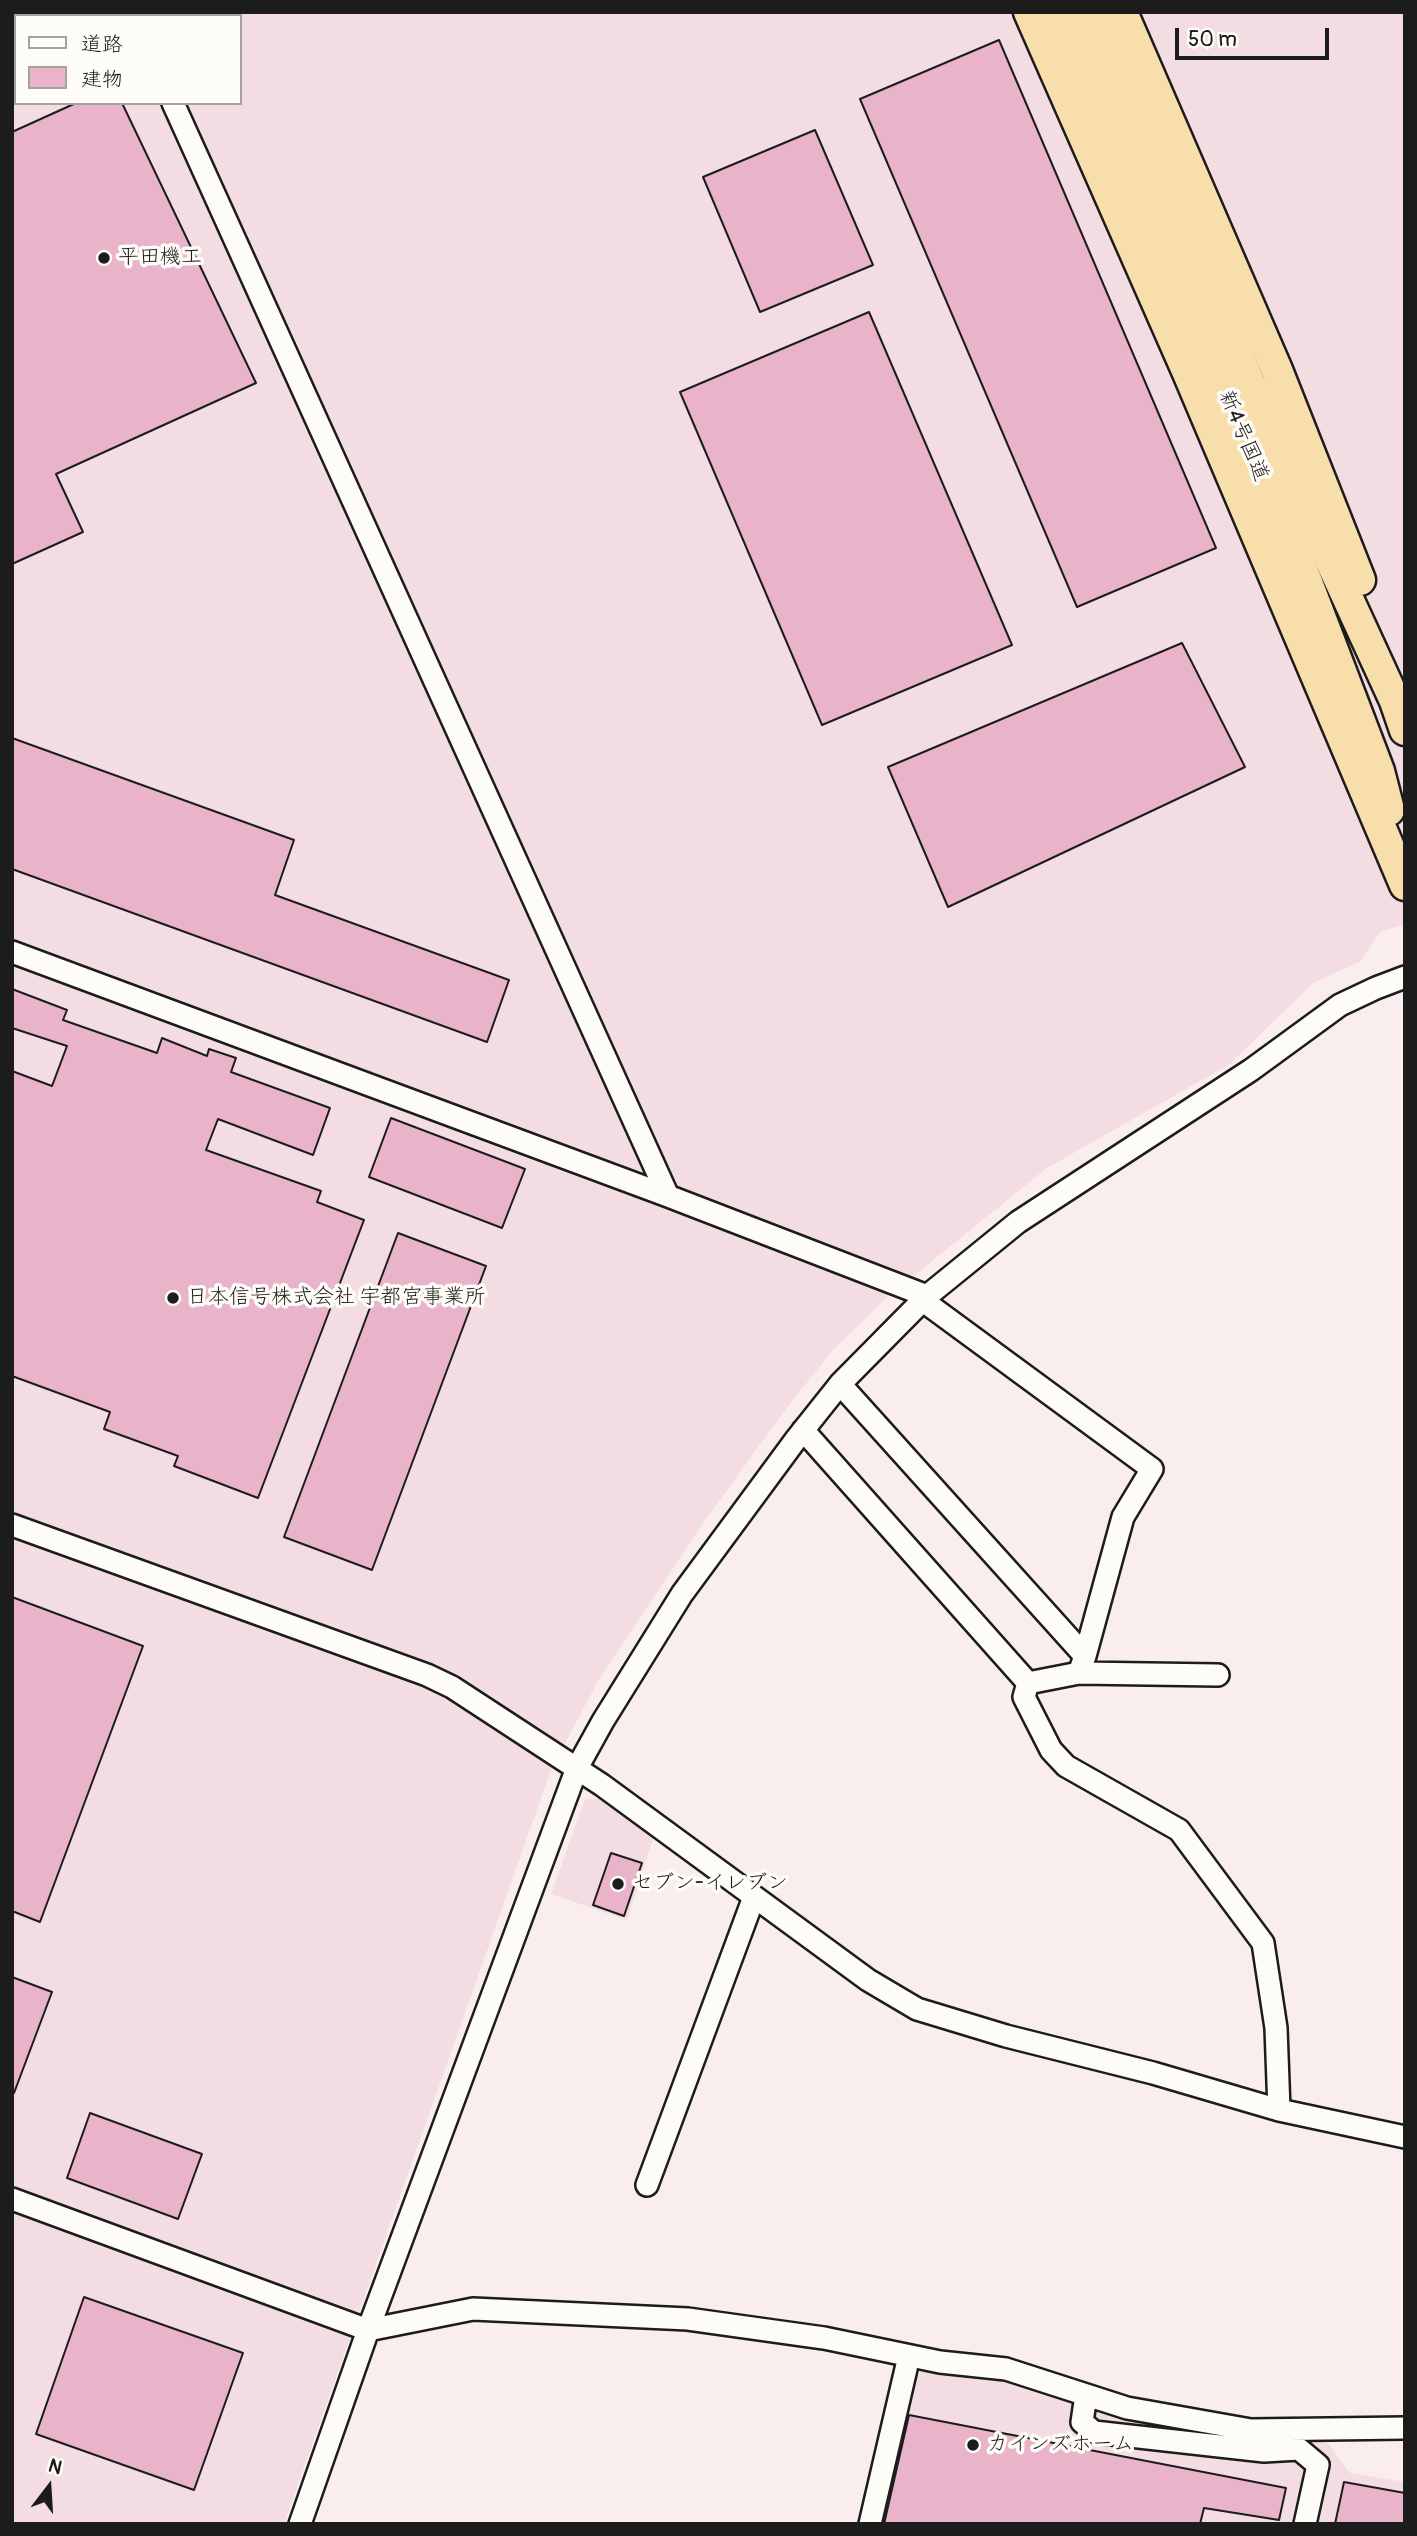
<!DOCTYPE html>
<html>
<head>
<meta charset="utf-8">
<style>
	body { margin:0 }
	#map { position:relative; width:1417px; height:2536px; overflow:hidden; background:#f9edee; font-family:Pangolin,"Klee One",sans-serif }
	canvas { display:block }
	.frame { position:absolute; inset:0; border:14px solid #1c1c1c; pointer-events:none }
	.legend { position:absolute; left:14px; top:14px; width:228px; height:91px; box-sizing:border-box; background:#fdfcf7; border:2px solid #a3a29f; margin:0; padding:9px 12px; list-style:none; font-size:21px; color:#1c1c1c }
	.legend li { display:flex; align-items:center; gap:14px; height:35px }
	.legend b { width:35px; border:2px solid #a3a29f }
	.north { position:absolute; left:14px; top:2452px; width:70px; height:70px; -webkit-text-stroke:5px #fdfcf7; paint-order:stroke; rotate:17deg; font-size:19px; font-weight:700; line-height:28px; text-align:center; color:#1c1c1c }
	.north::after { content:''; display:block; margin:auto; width:24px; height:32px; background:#1c1c1c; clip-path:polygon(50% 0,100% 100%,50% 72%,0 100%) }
	.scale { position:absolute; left:1175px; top:28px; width:154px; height:32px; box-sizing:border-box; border:4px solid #1c1c1c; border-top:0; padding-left:9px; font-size:21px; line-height:24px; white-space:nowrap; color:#1c1c1c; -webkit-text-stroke:5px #fdfcf7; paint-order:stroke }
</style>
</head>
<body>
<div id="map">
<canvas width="1417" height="2536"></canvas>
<div class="frame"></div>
<ul class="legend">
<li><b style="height:9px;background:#fdfcf7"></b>道路</li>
<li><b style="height:19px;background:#e9b3ca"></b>建物</li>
</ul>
<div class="north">N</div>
<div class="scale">50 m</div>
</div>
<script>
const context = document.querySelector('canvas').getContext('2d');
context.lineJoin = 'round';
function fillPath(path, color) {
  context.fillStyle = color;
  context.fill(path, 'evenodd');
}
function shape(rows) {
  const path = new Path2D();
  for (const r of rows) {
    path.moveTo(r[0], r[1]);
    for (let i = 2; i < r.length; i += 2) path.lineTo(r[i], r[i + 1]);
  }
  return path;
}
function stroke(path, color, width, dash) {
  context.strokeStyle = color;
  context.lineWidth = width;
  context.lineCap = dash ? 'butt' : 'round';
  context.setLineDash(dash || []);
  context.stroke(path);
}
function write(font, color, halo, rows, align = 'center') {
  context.font = font + ' Pangolin,"Klee One",sans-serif';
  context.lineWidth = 7;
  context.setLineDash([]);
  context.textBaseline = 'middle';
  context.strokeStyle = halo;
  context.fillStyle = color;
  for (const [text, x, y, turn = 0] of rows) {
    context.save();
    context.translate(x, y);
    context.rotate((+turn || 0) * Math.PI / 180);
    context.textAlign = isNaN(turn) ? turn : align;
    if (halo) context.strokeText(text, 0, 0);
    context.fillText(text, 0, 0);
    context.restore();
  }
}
fillPath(shape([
	[12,12,1405,12,1405,924,1380,932,1361,961,1313,983,1230,1064,1047,1168,885,1299,833,1350,788,1406,703,1523,599,1679,551,1770,284,2524,12,2524],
	[16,16,240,16,240,103,16,103],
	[585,1799,605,1799,654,1836,627,1920,551,1894],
	[926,2369,1009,2379,1143,2422,1324,2438,1350,2473,1405,2482,1405,2524,876,2524,908,2382]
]), '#f4dce3');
const building = shape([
	[999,40,1216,548,1077,607,860,99,999,40],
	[76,103,122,103,256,383,56,474,83,532,12,564,12,132,76,103],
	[815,130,873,265,760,312,703,177,815,130],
	[869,312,1012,645,822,725,680,392,869,312],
	[1182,643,1245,767,948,907,888,767,1182,643],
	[12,738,294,840,275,895,509,980,487,1042,12,869,12,738],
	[12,989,67,1010,63,1020,157,1053,162,1038,207,1056,209,1049,236,1058,231,1072,330,1108,313,1155,218,1119,206,1150,321,1191,317,1202,364,1220,258,1498,174,1466,178,1456,104,1429,110,1412,12,1376,12,1071,52,1086,67,1046,12,1028,12,989],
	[391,1118,525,1169,502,1228,369,1177,391,1118],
	[398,1233,486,1266,372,1570,284,1537,398,1233],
	[12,1597,143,1646,40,1922,12,1911,12,1597],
	[611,1853,642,1863,624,1916,593,1905,611,1853],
	[12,1977,52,1992,14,2093,12,2093,12,1977],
	[90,2113,202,2154,178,2219,67,2178,90,2113],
	[84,2297,243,2353,194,2490,36,2434,84,2297],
	[909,2415,1286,2488,1279,2520,1204,2508,1200,2524,884,2524,909,2415],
	[1344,2482,1405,2493,1405,2524,1335,2524,1344,2482]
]);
fillPath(building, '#e9b3ca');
stroke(building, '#1c1c1c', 2);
const minor = shape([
	[132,12,133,16],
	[173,103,668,1196],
	[12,952,668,1196,927,1296],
	[922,1300,1152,1469,1123,1517,1085,1656],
	[840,1384,1085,1656,1079,1673,1028,1683,1024,1697,1051,1750,1066,1766,1179,1830,1263,1943,1276,2028,1279,2110],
	[803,1430,1028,1683],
	[12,1525,427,1675,452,1687,602,1785,868,1980,917,2009,1006,2036,1153,2073,1279,2110,1405,2137],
	[1079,1673,1218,1675],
	[647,2185,754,1897],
	[12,2199,368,2330,473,2309,688,2319,824,2338,940,2362,1006,2369,1127,2408,1251,2430,1405,2428],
	[1086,2395,1082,2422,1094,2432,1264,2451,1299,2449,1318,2465,1305,2524],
	[300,2524,368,2330,577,1768,603,1721,682,1594,797,1438,840,1384,927,1296,1018,1222,1251,1070,1340,1005,1376,988,1405,977],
	[870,2524,909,2356]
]);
const highway = shape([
	[1029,12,1188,373,1405,885],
	[1061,12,1307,582,1379,771,1389,810],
	[1091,12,1260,407,1395,701,1405,730],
	[1122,12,1277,370,1360,580],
	[46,16,53,12],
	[12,31,16,29]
]);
stroke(minor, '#1c1c1c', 26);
stroke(highway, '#1c1c1c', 35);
stroke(minor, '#fdfcf7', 21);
stroke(highway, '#f8deab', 30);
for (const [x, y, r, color] of [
	[104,258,7,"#1c1c1c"],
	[173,1298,7,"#1c1c1c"],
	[618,1884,7,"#1c1c1c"],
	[973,2445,7,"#1c1c1c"]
]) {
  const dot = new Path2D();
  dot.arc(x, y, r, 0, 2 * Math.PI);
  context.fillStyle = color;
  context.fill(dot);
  stroke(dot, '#fdfcf7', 2.5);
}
write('21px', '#1c1c1c', '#fdfcf7', [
	["平田機工",118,258],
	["日本信号株式会社 宇都宮事業所",187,1298],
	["セブン-イレブン",632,1884],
	["カインズホーム",987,2445]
], 'left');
write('21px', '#1c1c1c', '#fdfcf7', [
	["新4号国道",1243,436,67]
]);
</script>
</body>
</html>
